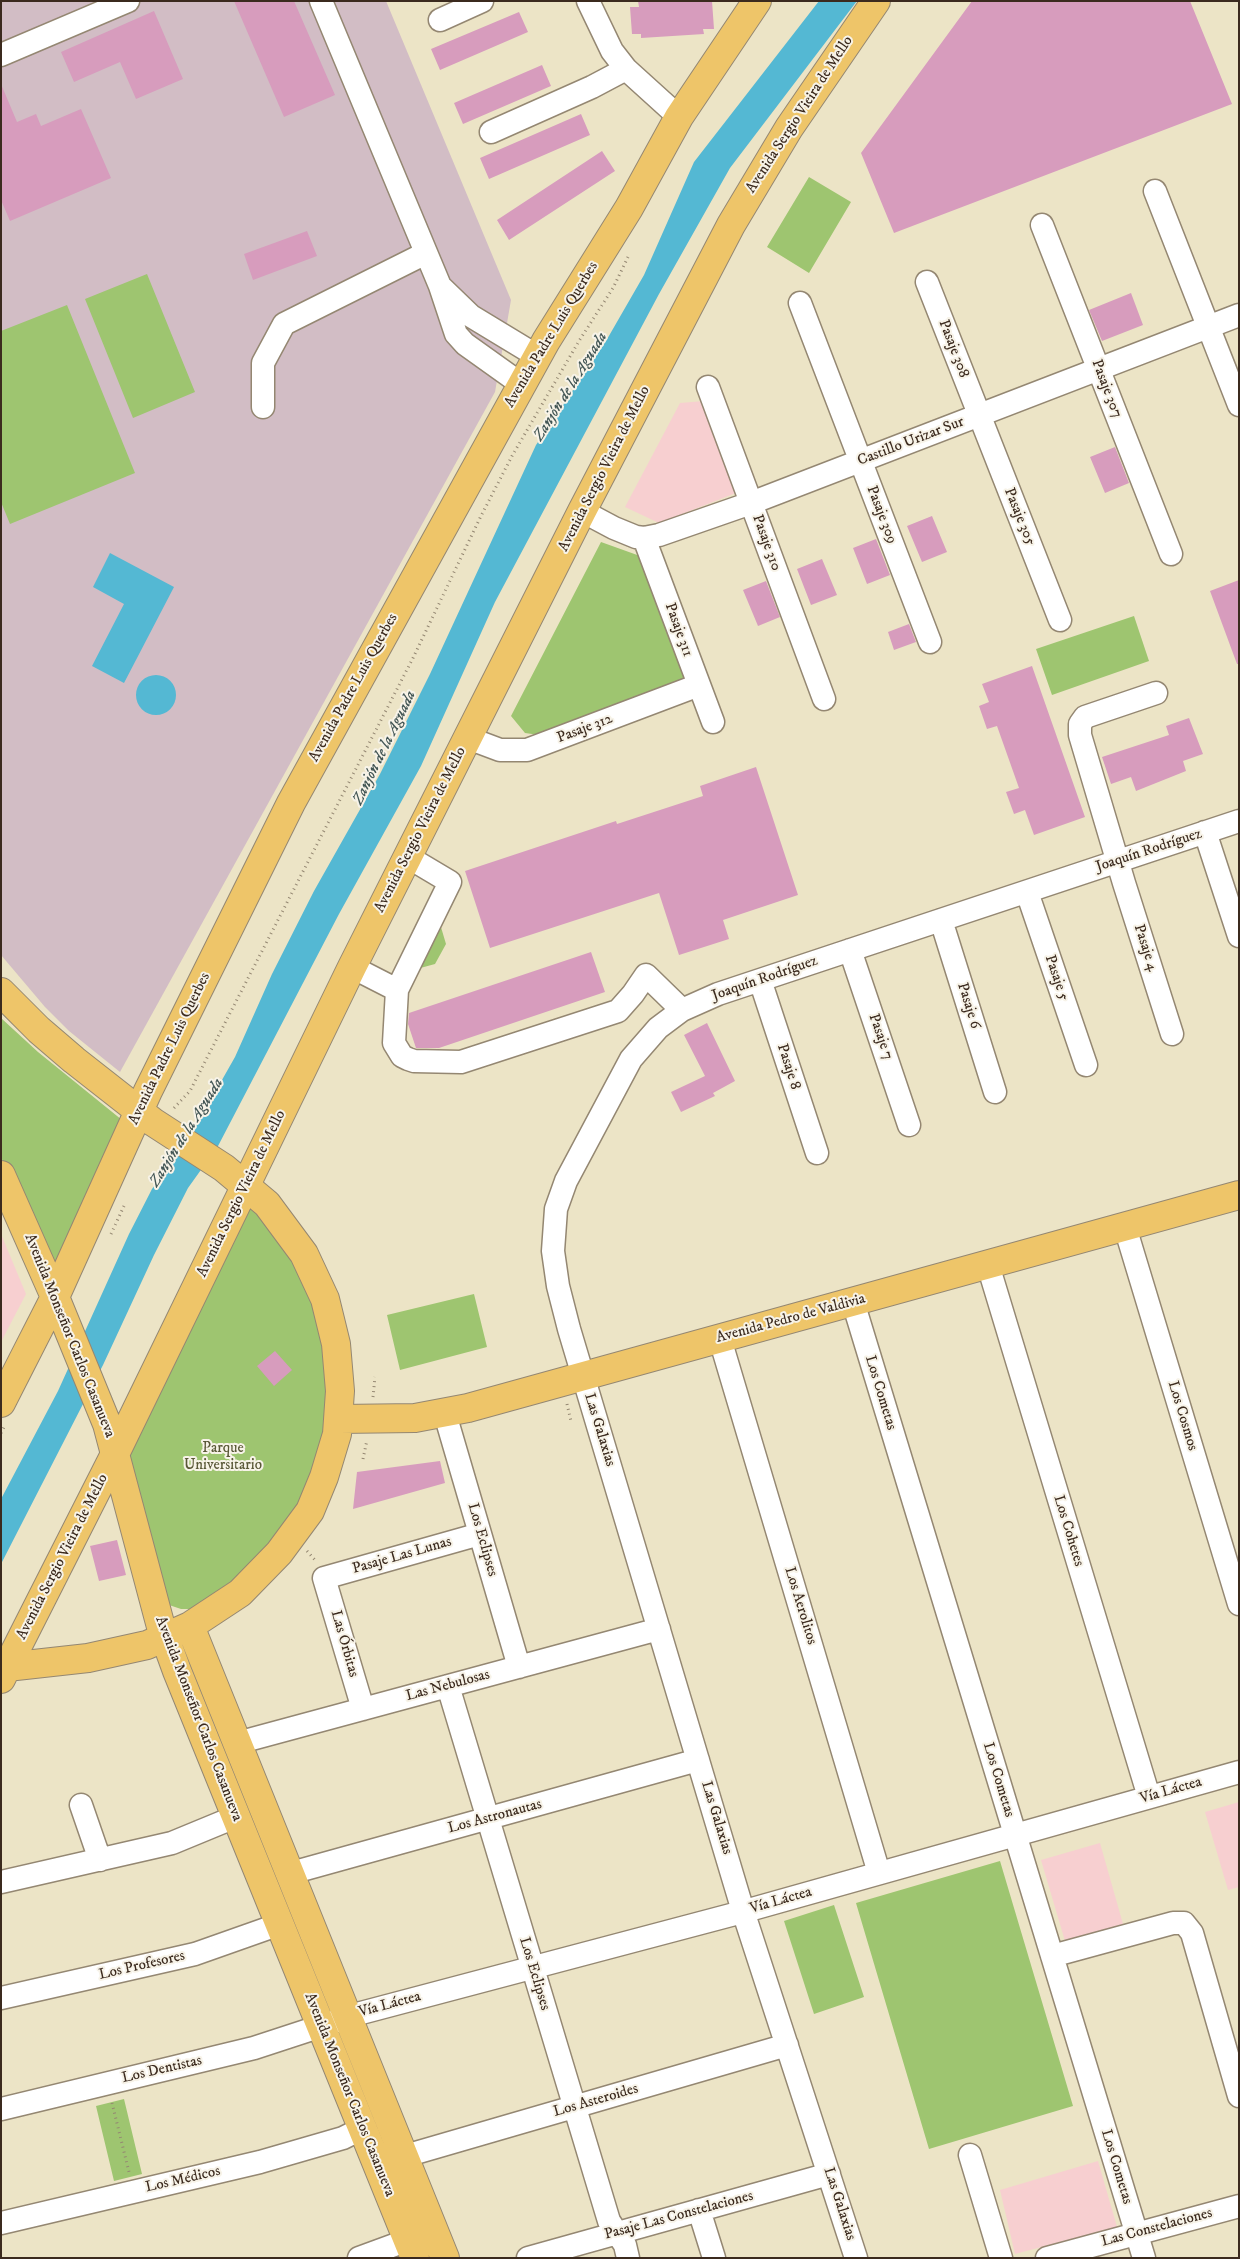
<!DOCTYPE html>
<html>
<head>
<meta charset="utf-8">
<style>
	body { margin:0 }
	#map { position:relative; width:1240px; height:2259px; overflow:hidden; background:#ece4c6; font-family:"IM FELL DW Pica",serif }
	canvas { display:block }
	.frame { position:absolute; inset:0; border:2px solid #3b2a1e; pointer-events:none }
</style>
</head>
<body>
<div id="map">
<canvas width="1240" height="2259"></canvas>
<div class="frame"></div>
</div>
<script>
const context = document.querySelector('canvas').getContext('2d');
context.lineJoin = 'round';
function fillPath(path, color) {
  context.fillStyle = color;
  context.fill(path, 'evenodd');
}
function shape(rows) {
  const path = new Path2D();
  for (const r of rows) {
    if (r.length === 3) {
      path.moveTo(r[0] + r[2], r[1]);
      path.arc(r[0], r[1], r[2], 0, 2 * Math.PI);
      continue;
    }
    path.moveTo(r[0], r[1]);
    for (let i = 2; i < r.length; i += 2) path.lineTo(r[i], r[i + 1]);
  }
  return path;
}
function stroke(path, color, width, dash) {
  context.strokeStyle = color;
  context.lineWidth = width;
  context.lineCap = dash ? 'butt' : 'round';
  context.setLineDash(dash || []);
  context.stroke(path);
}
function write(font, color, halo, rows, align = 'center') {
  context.font = font + ' "IM FELL DW Pica",serif';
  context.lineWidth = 4;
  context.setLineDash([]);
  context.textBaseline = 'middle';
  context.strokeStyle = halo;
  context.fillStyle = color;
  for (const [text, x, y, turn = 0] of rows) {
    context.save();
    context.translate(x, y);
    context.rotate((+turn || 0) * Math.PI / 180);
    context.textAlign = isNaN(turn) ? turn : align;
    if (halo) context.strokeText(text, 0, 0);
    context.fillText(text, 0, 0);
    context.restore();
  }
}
fillPath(shape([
	[704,401,736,493,659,523,625,507,680,403],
	[1,1234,26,1294,1,1342],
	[1239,1802,1239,1887,1228,1890,1205,1812],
	[1100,1843,1123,1924,1065,1941,1041,1860],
	[1098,2161,1117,2227,1015,2254,1000,2190]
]), '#f7cfd0');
fillPath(shape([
	[1,1,386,1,511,300,495,392,120,1072,69,1031,45,1007,1,955]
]), '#d2bdc5');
fillPath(shape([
	[809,177,851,202,809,273,767,247],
	[147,274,195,392,133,418,85,299],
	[67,305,135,473,10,524,1,502,1,331],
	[601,542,640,556,687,682,546,736,525,733,511,716],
	[1134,616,1149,661,1052,695,1036,649],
	[432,897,446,944,435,964,391,976],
	[1,1018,38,1052,122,1120,57,1261,44,1258,1,1157],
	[248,1198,303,1277,317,1321,328,1380,325,1431,316,1469,299,1506,277,1539,245,1572,196,1609,181,1609,169,1605,126,1454],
	[474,1294,487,1347,400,1370,387,1315],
	[1000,1861,1073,2106,929,2149,856,1903],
	[834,1905,864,1997,814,2014,784,1921],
	[124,2099,142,2174,114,2181,96,2106]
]), '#9ec570');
fillPath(shape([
	[819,1,857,1,730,168,659,294,495,602,421,766,339,914,218,1146,188,1188,154,1255,103,1365,1,1564,1,1499,58,1391,129,1234,152,1189,193,1131,235,1057,272,974,314,891,380,774,430,674,536,445,606,341,644,275,694,162],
	[110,553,174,587,124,683,92,666,124,604,93,587],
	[156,695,20]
]), '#54b8d3');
fillPath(shape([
	[234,1,294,1,335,95,284,117],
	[638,1,712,1,714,29,703,29,704,34,641,38,641,34,632,34,630,7,639,7],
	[972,1,1190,1,1232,104,894,233,861,153],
	[154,11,183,79,136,99,120,62,74,82,61,52],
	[519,12,528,32,440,70,431,49],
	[542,65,551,86,463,124,454,103],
	[1,84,17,122,36,114,41,126,81,109,111,178,10,221,1,200],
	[581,114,590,135,489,179,480,158],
	[602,151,615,171,509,240,497,220],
	[307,231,317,256,253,280,244,254],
	[1131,293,1143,325,1102,341,1089,310],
	[1115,447,1129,483,1105,493,1090,457],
	[932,516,947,552,922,562,907,526],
	[876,539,890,575,867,584,853,548],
	[822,559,837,595,811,605,797,569],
	[1239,580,1239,664,1237,664,1210,591],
	[766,581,780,617,758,626,743,590],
	[909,624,916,642,894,650,888,632],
	[1032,666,1085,817,1034,835,1025,810,1014,814,1006,792,1019,788,997,726,987,729,979,706,989,702,982,684],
	[1189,718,1203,754,1183,761,1186,771,1136,791,1131,777,1111,784,1102,757,1169,735,1166,726],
	[756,767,798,895,723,920,729,939,679,955,659,893,490,948,465,871,616,821,617,824,703,796,700,786],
	[591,952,605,992,439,1048,416,1048,408,1024,409,1013],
	[707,1023,735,1081,713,1093,715,1096,681,1112,671,1092,705,1076,684,1035],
	[275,1351,292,1370,274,1386,257,1366],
	[440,1461,445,1483,353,1509,357,1472],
	[117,1540,126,1575,99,1581,90,1546]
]), '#d79cbd');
const minor = shape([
	[321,1,440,286,456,334,465,344,521,384],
	[588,1,612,51,626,69,679,117],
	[440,20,482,1],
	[1,55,128,1],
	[491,132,592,87,626,69],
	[1155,191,1239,405],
	[1042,225,1171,554],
	[927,282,1060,620],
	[442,288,471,316,537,356],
	[800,303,930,642],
	[708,387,824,699],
	[263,407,263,363,284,324,426,253],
	[582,511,614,528,636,537,644,538,659,535,751,503,1239,315],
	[644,538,713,722],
	[1156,693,1085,717,1080,724,1080,735,1124,883,1172,1034],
	[468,738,500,750,527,750,699,685],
	[1205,832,1239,936],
	[408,857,450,882,397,990,394,1043,402,1056,408,1059,414,1061,461,1062,618,1011,633,994,646,975,682,1010],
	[1027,892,1086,1065],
	[941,920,995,1092],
	[850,950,909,1125],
	[352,967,397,990],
	[760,980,817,1153],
	[1125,1227,1239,1604],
	[988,1265,1149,1797],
	[853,1302,1144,2258],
	[720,1339,879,1873],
	[445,1414,519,1667],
	[448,1686,609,2221,625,2245,628,2258],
	[363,1709,324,1578,480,1534],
	[237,1743,659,1629],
	[81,1805,100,1860],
	[291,1873,698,1760],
	[1,1882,172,1843,235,1817],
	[1052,1956,1173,1923,1184,1923,1192,1933,1239,2096],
	[1,1998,195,1954,280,1924],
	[1,2109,254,2048,361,2013,731,1915,1239,1772],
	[970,2155,1001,2258],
	[405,2156,787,2045],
	[699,2210,714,2258],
	[1,2223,260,2162,343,2138,363,2128],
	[359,2258,408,2240],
	[528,2258,829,2174],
	[856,2258,743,1911,569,1329,558,1286,553,1251,556,1209,566,1181,631,1059,658,1028,682,1010,718,994,1239,821],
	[1047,2258,1239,2206]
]);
const major = shape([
	[1,992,39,1030,74,1060,153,1122,224,1168,267,1204,304,1254,325,1299,336,1344,340,1391,337,1434,324,1477,310,1511,279,1553,240,1593,190,1626,147,1645,88,1658,7,1667],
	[1,1175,55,1297,107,1424,161,1627,177,1671,415,2258],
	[1,1403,55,1297,148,1091,291,803,546,341,629,208,679,117,757,1],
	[340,1419,415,1418,468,1408,1239,1195],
	[190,1626,445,2258],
	[1,1679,116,1452,352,967,582,511,731,225,789,128,876,1]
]);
stroke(minor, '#948772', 25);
stroke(major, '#948772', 30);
stroke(shape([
	[174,1108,190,1091,210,1052,413,658,480,518,512,456,579,341,613,288,628,257],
	[111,1234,124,1206],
	[373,1397,375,1377],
	[567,1404,571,1421],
	[1,1433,5,1425],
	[363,1459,367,1440],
	[307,1551,316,1561],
	[112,2103,129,2172]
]), '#948772', 3, [1, 4]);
stroke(minor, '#fff', 22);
stroke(major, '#eec569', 28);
write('15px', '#3b2a1e', '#f7f3e8', [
	["Avenida Sergio Vieira de Mello",800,115,-57],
	["Avenida Padre Luis Querbes",552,335,-59],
	["Pasaje 308",953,349,69],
	["Pasaje 307",1106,389,69],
	["Castillo Urizar Sur",911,442,-21],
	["Avenida Sergio Vieira de Mello",605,469,-63],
	["Pasaje 309",881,515,69],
	["Pasaje 305",1019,517,68],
	["Pasaje 310",766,543,70],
	["Pasaje 311",678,630,70],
	["Avenida Padre Luis Querbes",354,688,-61],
	["Pasaje 312",585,729,-21],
	["Avenida Sergio Vieira de Mello",421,830,-63],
	["Joaquín Rodríguez",1149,851,-18],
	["Pasaje 4",1145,948,72],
	["Pasaje 5",1056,978,71],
	["Joaquín Rodríguez",765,979,-19],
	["Pasaje 6",968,1006,73],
	["Pasaje 7",880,1037,71],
	["Avenida Padre Luis Querbes",170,1049,-64],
	["Pasaje 8",788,1067,72],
	["Avenida Sergio Vieira de Mello",242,1194,-64],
	["Avenida Pedro de Valdivia",791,1319,-15],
	["Avenida Monseñor Carlos Casanueva",69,1336,68],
	["Los Cometas",880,1393,73],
	["Los Cosmos",1182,1416,73],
	["Las Galaxias",599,1430,73],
	["Los Cohetes",1068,1531,73],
	["Los Eclipses",482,1540,74],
	["Pasaje Las Lunas",402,1556,-16],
	["Avenida Sergio Vieira de Mello",63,1557,-63],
	["Los Aerolitos",800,1606,73],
	["Las Órbitas",344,1644,74],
	["Las Nebulosas",448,1686,-15],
	["Avenida Monseñor Carlos Casanueva",198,1719,69],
	["Los Cometas",998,1780,73],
	["Vía Láctea",1171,1791,-16],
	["Los Astronautas",495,1817,-15],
	["Las Galaxias",716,1818,73],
	["Vía Láctea",781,1901,-16],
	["Los Profesores",142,1966,-13],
	["Los Eclipses",534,1974,73],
	["Vía Láctea",390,2005,-15],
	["Los Dentistas",162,2070,-13],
	["Avenida Monseñor Carlos Casanueva",349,2095,68],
	["Los Asteroides",596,2101,-16],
	["Los Cometas",1116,2167,73],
	["Los Médicos",183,2180,-13],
	["Las Galaxias",839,2204,72],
	["Pasaje Las Constelaciones",679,2216,-15],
	["Las Constelaciones",1157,2228,-15]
]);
write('15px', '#595837', '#f7f3e8', [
	["Parque",223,1449],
	["Universitario",223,1466]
]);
write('italic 16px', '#425554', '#f7f3e8', [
	["Zanjón de la Aguada",571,387,-58],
	["Zanjón de la Aguada",385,748,-64],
	["Zanjón de la Aguada",187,1133,-58]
]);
</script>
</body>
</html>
